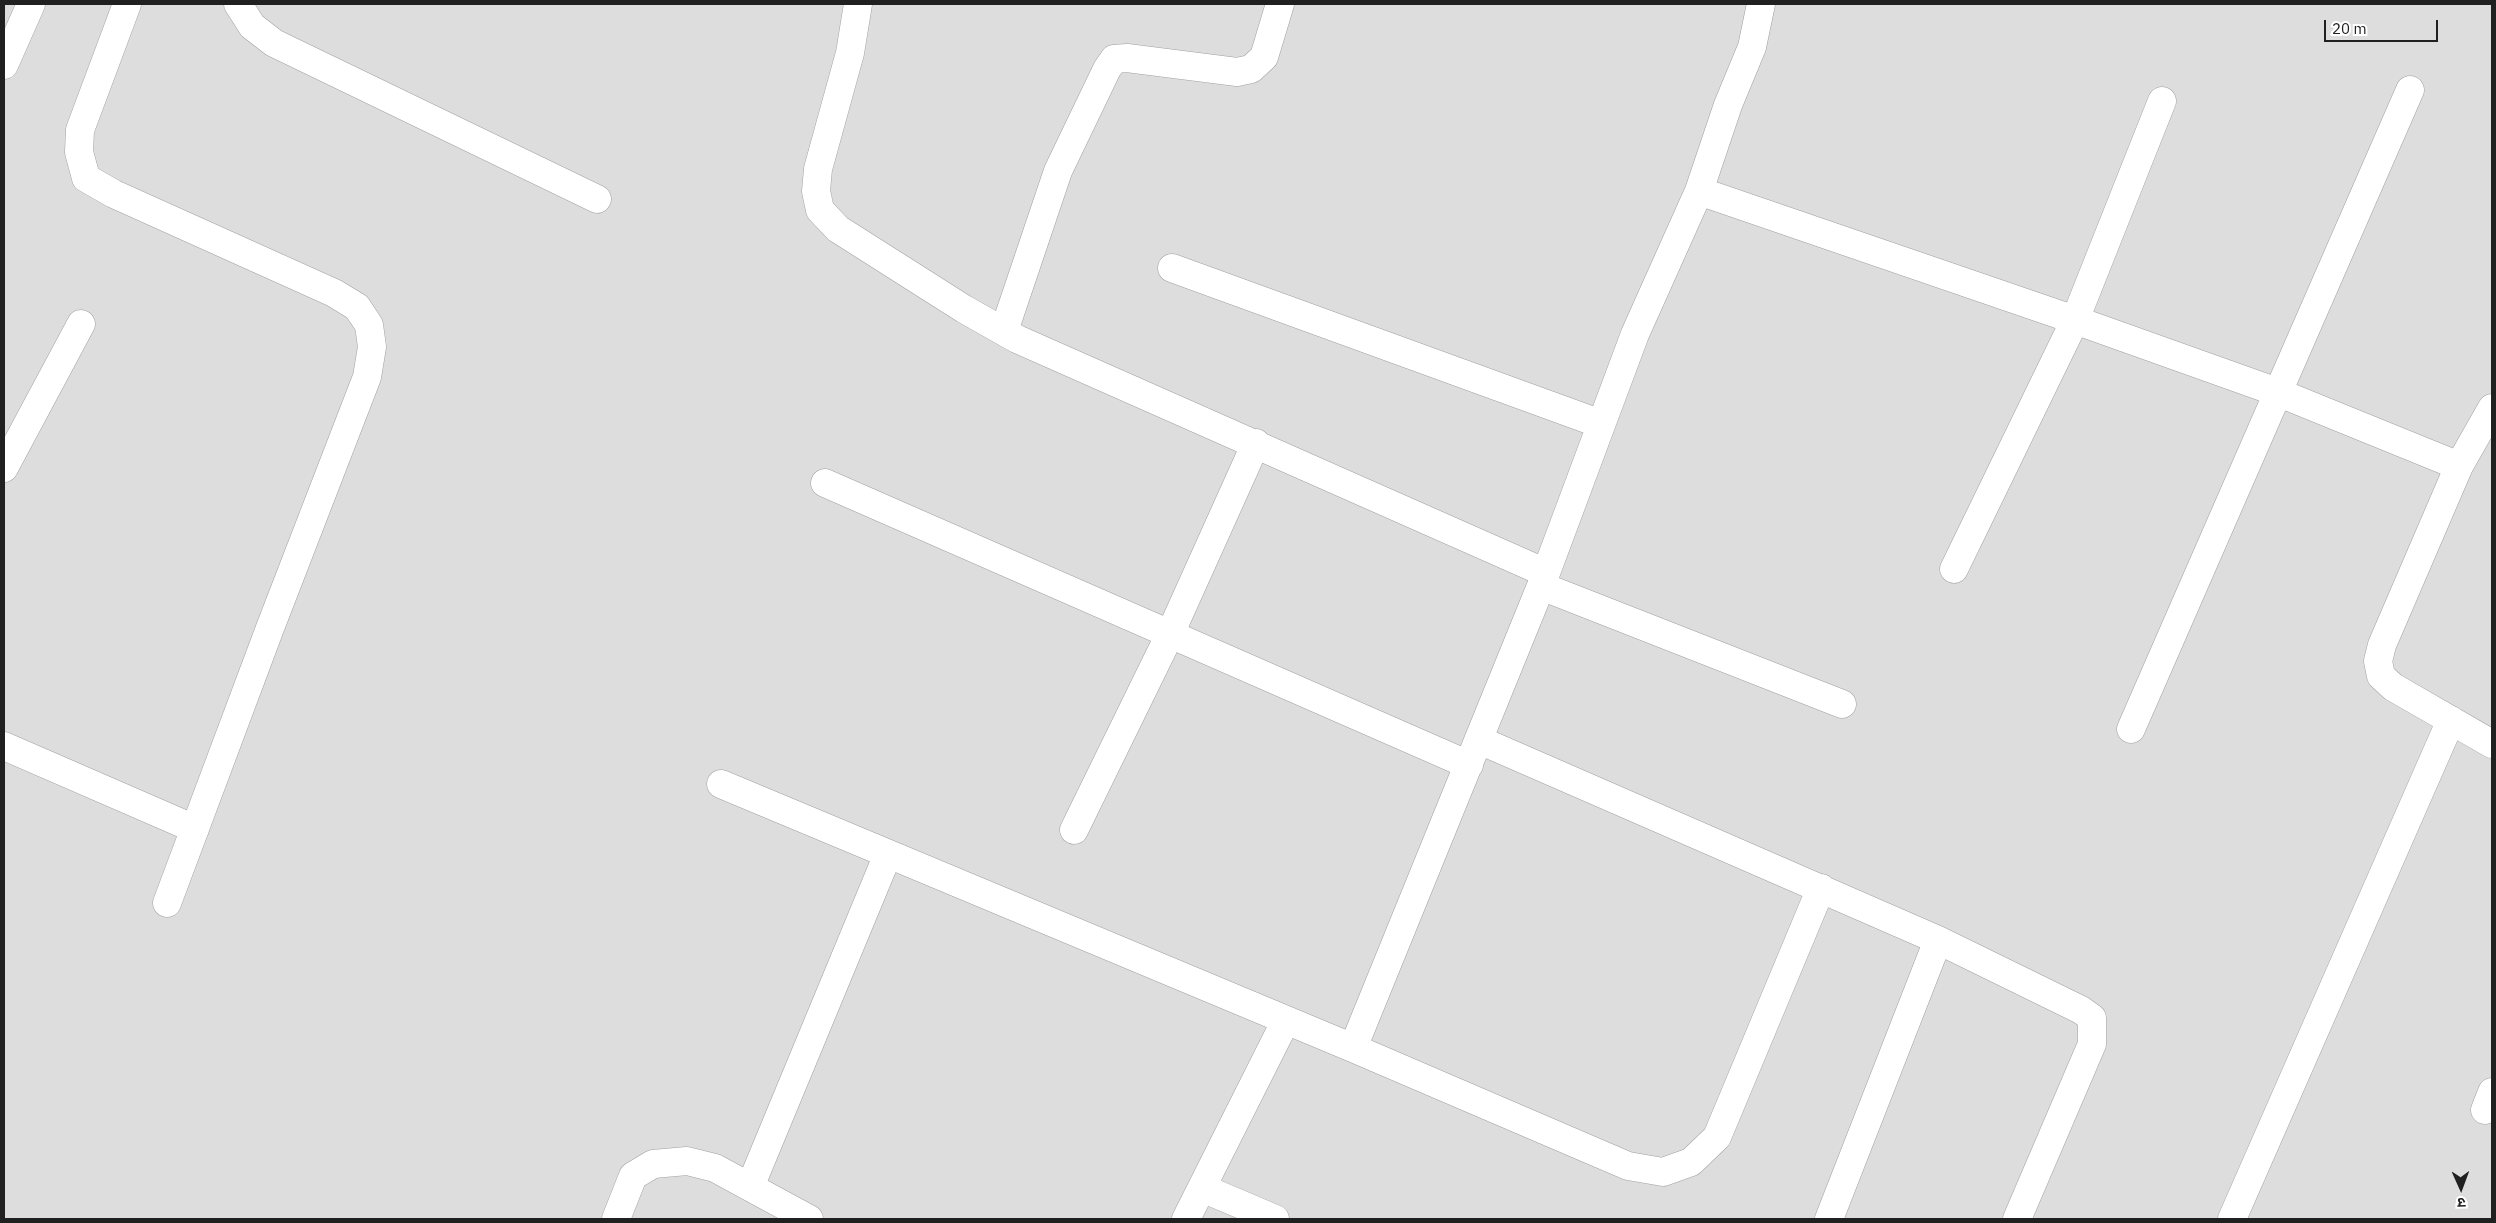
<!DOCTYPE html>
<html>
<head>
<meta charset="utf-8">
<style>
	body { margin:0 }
	#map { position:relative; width:2496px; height:1223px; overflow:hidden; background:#f0ece8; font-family:"IBM Plex Sans","Noto Sans Devanagari",sans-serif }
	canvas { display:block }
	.frame { position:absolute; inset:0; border:5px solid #202020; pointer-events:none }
	.north { position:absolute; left:2436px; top:1163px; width:50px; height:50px; -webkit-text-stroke:4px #fff; paint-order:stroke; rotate:178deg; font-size:14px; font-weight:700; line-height:20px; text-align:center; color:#202020 }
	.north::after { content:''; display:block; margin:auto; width:18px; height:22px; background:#202020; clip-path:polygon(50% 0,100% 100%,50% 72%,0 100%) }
	.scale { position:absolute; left:2324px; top:20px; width:114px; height:22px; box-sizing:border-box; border:2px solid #202020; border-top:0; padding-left:6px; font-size:15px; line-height:18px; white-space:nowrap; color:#202020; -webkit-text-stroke:4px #fff; paint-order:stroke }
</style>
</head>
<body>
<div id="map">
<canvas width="2496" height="1223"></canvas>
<div class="frame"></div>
<div class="north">उ</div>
<div class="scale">20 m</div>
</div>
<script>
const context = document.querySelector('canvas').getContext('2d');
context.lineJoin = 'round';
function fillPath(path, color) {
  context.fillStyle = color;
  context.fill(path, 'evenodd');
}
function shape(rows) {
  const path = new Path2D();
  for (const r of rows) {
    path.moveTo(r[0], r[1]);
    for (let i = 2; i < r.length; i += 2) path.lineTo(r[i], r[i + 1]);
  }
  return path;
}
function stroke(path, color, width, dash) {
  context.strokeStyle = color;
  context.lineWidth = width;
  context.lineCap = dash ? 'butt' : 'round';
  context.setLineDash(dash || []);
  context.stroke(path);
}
fillPath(shape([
	[4,4,2492,4,2492,1219,4,1219]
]), '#dedddd');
const minor = shape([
	[127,4,80,130,79,152,86,178,114,194,334,293,357,307,369,325,372,347,367,377,270,628,167,903],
	[238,4,252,26,274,43,597,199],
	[858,4,850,53,818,169,816,191,820,210,838,229,964,309,1017,339,1546,573],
	[4,65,31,4],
	[1699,191,2075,320,2162,101],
	[1172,268,1601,424],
	[1004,331,1058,171,1107,69,1114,59,1127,58,1237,72,1251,69,1264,57,1280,4],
	[2492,408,2459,466,2382,645,2378,661,2381,676,2393,687,2492,744],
	[4,468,81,324],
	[825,483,1469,765],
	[1954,569,2075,320,2277,392,2459,466],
	[1541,586,1842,704],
	[2131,729,2410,90],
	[1479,740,1938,940,2081,1010,2092,1018,2092,1044,2017,1219],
	[4,746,195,829],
	[721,784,1353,1048,1628,1166,1663,1172,1691,1162,1717,1137,1821,888],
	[1074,830,1170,634,1256,443],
	[1353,1048,1541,586,1635,334,1699,191,1728,105,1752,47,1761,4],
	[2485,1110,2492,1092],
	[750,1187,888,854],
	[1202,1188,1275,1219],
	[616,1219,633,1176,653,1164,687,1161,715,1168,809,1219],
	[1186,1219,1286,1020],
	[1829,1219,1938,940],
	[2232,1219,2451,720]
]);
stroke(minor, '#a1a1a1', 29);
stroke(minor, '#fff', 28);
</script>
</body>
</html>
